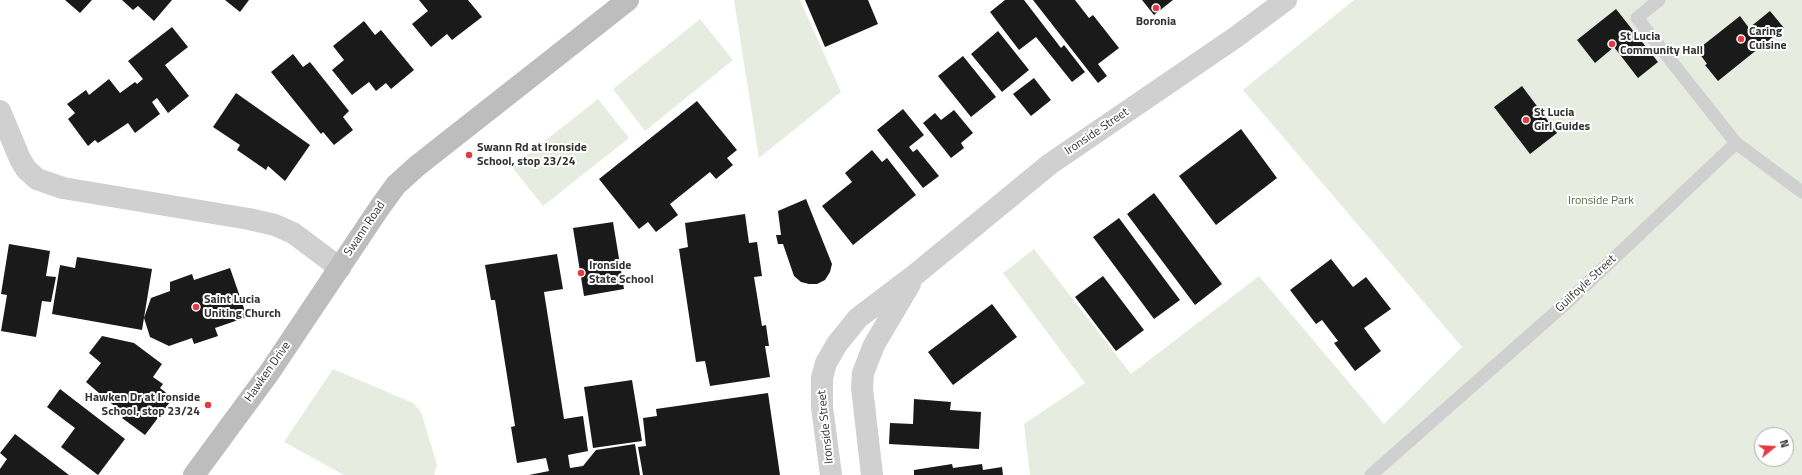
<!DOCTYPE html>
<html>
<head>
<meta charset="utf-8">
<style>
	body { margin:0 }
	#map { position:relative; width:1802px; height:475px; overflow:hidden; background:#fff; font-family:"Titillium Web",sans-serif }
	canvas { display:block }
	.north { position:absolute; left:1754px; top:427px; width:40px; height:40px; box-sizing:border-box; background:#fff; border:1px solid #adadad; border-radius:50%; rotate:72deg; font-size:11px; font-weight:700; line-height:16px; text-align:center; color:#333 }
	.north::after { content:''; display:block; margin:auto; width:14px; height:18px; background:#e63946; clip-path:polygon(50% 0,100% 100%,50% 72%,0 100%) }
</style>
</head>
<body>
<div id="map">
<canvas width="1802" height="475"></canvas>
<div class="north">N</div>
</div>
<script>
const context = document.querySelector('canvas').getContext('2d');
context.lineJoin = 'round';
function fillPath(path, color) {
  context.fillStyle = color;
  context.fill(path, 'evenodd');
}
function shape(rows) {
  const path = new Path2D();
  for (const r of rows) {
    path.moveTo(r[0], r[1]);
    for (let i = 2; i < r.length; i += 2) path.lineTo(r[i], r[i + 1]);
  }
  return path;
}
function stroke(path, color, width, dash) {
  context.strokeStyle = color;
  context.lineWidth = width;
  context.lineCap = dash ? 'butt' : 'round';
  context.setLineDash(dash || []);
  context.stroke(path);
}
function write(font, color, halo, rows, align = 'center') {
  context.font = font + ' "Titillium Web",sans-serif';
  context.lineWidth = 4;
  context.setLineDash([]);
  context.textBaseline = 'middle';
  context.strokeStyle = halo;
  context.fillStyle = color;
  for (const [text, x, y, turn = 0] of rows) {
    context.save();
    context.translate(x, y);
    context.rotate((+turn || 0) * Math.PI / 180);
    context.textAlign = isNaN(turn) ? turn : align;
    if (halo) context.strokeText(text, 0, 0);
    context.fillText(text, 0, 0);
    context.restore();
  }
}
fillPath(shape([
	[734,0,800,0,841,92,759,158],
	[1354,0,1802,0,1802,475,1030,475,1024,424,1085,383,1003,273,1034,249,1131,374,1259,276,1384,424,1462,347,1243,90],
	[1762,435,1786,435,1786,459,1762,459],
	[700,19,733,60,645,131,613,89],
	[598,99,629,138,543,206,512,167],
	[333,369,413,403,421,412,437,465,434,475,344,475,284,442]
]), '#e6ecdf');
fillPath(shape([
	[65,0,92,0,80,13],
	[122,0,172,0,154,21,138,6,133,10],
	[225,0,249,0,240,12],
	[419,0,468,0,482,17,452,40,447,34,431,47,412,24,428,11],
	[805,0,868,0,878,24,825,47],
	[1005,0,1024,0,1061,48,1064,45,1085,72,1072,82,1036,37,1019,50,990,12],
	[1033,0,1075,0,1089,18,1093,15,1119,48,1098,64,1107,76,1098,83],
	[1142,0,1173,0,1154,15],
	[1616,9,1658,62,1638,78,1614,47,1595,63,1577,40],
	[1770,11,1784,28,1718,81,1705,65,1707,64,1697,50,1740,16,1749,28],
	[364,21,375,35,381,30,414,70,391,89,386,83,376,91,369,82,352,95,332,70,344,60,333,46],
	[172,27,188,47,165,65,189,96,168,113,157,98,152,102,160,114,135,133,128,123,98,143,95,140,88,146,68,119,75,113,67,104,86,90,89,95,109,79,120,93,135,82,137,84,143,79,128,61],
	[998,31,1029,70,1002,92,971,54],
	[293,54,303,67,310,62,349,111,343,117,353,130,334,145,323,132,321,134,271,72],
	[963,56,996,97,971,117,938,76],
	[1034,78,1051,100,1031,116,1013,94],
	[1522,86,1557,133,1530,154,1494,107],
	[236,93,310,145,285,181,268,166,266,170,237,150,240,145,213,127],
	[697,101,737,150,727,158,733,165,716,179,710,172,670,204,678,215,656,232,648,222,639,229,599,179],
	[903,109,924,135,909,147,913,152,917,149,939,176,923,188,877,130],
	[954,110,973,133,961,143,964,148,951,158,923,123,935,113,941,120],
	[1241,129,1277,178,1216,225,1179,176],
	[872,150,882,162,887,158,916,195,853,245,822,206,852,182,845,173],
	[1154,193,1222,284,1195,305,1127,214],
	[806,199,832,264,830,272,825,280,817,284,809,284,801,282,794,276,783,244,778,244,776,235,781,235,778,211],
	[745,214,749,243,757,242,762,276,754,277,762,326,766,325,769,346,765,346,770,377,710,386,705,361,696,362,679,249,688,247,685,223],
	[1119,218,1180,300,1154,319,1093,237],
	[613,222,624,289,584,296,573,228],
	[9,244,50,251,46,276,56,277,51,302,42,301,36,337,1,331,7,295,1,294],
	[557,254,563,289,544,292,564,419,583,416,588,451,568,455,570,468,583,466,596,450,635,444,640,475,529,475,549,471,546,458,517,463,511,427,515,426,495,300,491,300,485,265],
	[77,257,152,269,142,330,52,314,60,265,75,268],
	[1331,259,1353,287,1366,277,1391,309,1364,328,1381,351,1355,371,1334,343,1338,341,1322,320,1316,324,1290,290],
	[230,268,247,317,215,328,218,336,194,344,192,338,169,346,150,337,144,318,151,298,170,291,170,282,192,274,194,280],
	[1103,276,1144,330,1116,351,1075,297],
	[992,304,1017,337,953,385,928,352],
	[102,336,134,343,162,364,153,377,163,384,160,388,173,398,145,435,122,418,125,415,86,382,101,363,89,353],
	[632,380,642,441,593,448,584,387],
	[60,389,125,439,98,475,61,447,75,428,47,407],
	[768,393,780,475,643,475,638,447,646,446,643,418,657,416,656,409],
	[914,399,951,402,950,410,981,412,979,449,889,444,890,423,913,424],
	[15,434,69,475,0,475,0,469,7,459,0,453],
	[952,464,953,468,982,464,983,470,1002,467,1003,475,914,475,914,470]
]), '#1a1a1a');
stroke(shape([
	[1659,0,1637,18,1736,143],
	[1371,475,1572,298,1736,143,1802,192]
]), '#d0d0d0', 13);
stroke(shape([
	[0,111,20,159,26,169,37,179,63,188,249,219,275,225,293,233,340,268],
	[831,475,822,407,822,378,826,363,837,344,858,318,916,274,1050,164,1236,37,1286,0],
	[872,475,862,388,863,373,874,345,910,284]
]), '#d0d0d0', 22);
stroke(shape([
	[194,475,269,373,380,207,396,185,417,166,628,0]
]), '#bdbdbd', 22);
for (const [x, y, r, color] of [
	[1156,8,4,"#e63946"],
	[1741,39,4,"#e63946"],
	[1612,44,4,"#e63946"],
	[1526,120,4,"#e63946"],
	[469,155,4,"#e63946"],
	[581,273,4,"#e63946"],
	[196,307,4,"#e63946"],
	[208,405,4,"#e63946"]
]) {
  const dot = new Path2D();
  dot.arc(x, y, r, 0, 2 * Math.PI);
  context.fillStyle = color;
  context.fill(dot);
  stroke(dot, '#fff', 1.5);
}
write('bold 12px', '#333', '#fff', [
	["Boronia",1156,22,"center"],
	["Caring",1749,32],
	["Cuisine",1749,46],
	["St Lucia",1620,37],
	["Community Hall",1620,51],
	["St Lucia",1534,113],
	["Girl Guides",1534,127],
	["Swann Rd at Ironside",477,148],
	["School, stop 23/24",477,162],
	["Ironside",589,266],
	["State School",589,280],
	["Saint Lucia",204,300],
	["Uniting Church",204,314],
	["Hawken Dr at Ironside",200,398,"right"],
	["School, stop 23/24",200,412,"right"]
], 'left');
write('12px', '#333', '#fff', [
	["Ironside Street",1097,132,-34],
	["Swann Road",365,229,-56],
	["Guilfoyle Street",1586,284,-43],
	["Hawken Drive",268,372,-55],
	["Ironside Street",826,427,-96]
]);
write('12px', '#56703f', '#fff', [
	["Ironside Park",1601,201]
]);
</script>
</body>
</html>
